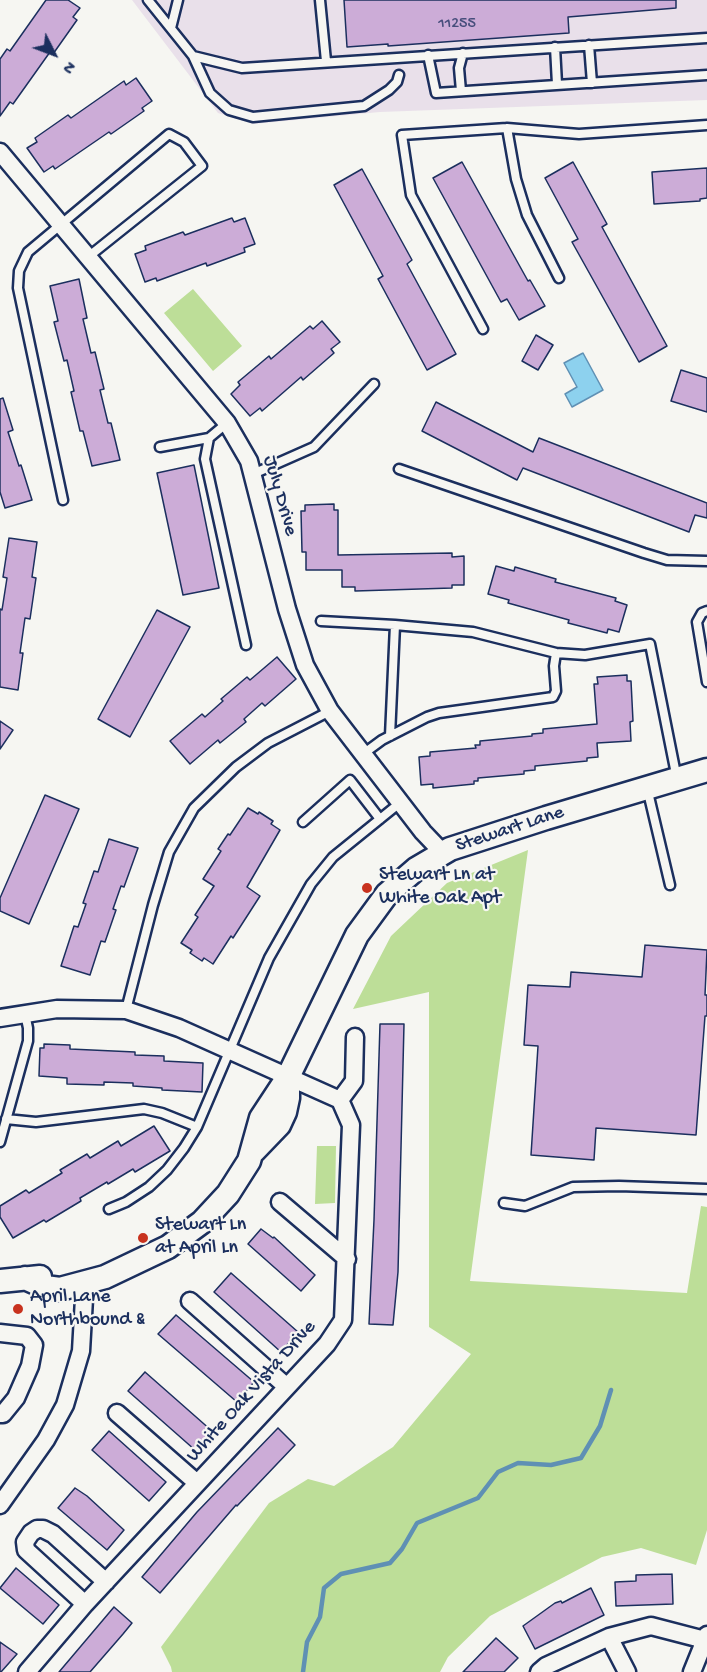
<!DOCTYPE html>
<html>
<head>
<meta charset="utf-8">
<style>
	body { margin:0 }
	#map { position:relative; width:707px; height:1672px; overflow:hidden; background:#f6f6f2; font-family:"Gochi Hand",sans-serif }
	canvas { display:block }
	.north { position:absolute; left:24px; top:24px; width:60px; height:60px; -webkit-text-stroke:4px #f6f6f2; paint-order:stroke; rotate:132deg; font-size:16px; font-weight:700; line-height:24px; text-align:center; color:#1b2f5e }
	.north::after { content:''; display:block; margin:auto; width:21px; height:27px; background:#1b2f5e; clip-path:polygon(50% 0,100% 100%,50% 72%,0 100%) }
</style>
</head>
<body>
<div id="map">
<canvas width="707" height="1672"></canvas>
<div class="north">N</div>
</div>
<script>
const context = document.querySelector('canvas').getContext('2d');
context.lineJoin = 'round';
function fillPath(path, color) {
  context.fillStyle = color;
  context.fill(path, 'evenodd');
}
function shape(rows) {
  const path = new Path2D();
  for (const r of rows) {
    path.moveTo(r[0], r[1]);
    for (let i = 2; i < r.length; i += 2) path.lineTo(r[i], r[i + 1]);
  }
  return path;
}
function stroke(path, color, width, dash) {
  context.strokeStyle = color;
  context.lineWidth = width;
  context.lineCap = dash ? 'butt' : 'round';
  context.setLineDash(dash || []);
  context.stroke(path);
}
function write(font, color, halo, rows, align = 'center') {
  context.font = font + ' "Gochi Hand",sans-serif';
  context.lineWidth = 4.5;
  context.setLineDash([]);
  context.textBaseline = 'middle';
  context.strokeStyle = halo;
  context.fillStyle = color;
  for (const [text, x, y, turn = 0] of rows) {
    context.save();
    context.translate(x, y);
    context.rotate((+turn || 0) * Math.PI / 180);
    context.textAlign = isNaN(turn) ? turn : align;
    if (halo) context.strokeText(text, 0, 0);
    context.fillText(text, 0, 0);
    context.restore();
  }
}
fillPath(shape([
	[132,0,707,0,707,100,380,112,253,124,218,113]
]), '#e9e0ea');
fillPath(shape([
	[193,289,242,346,213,371,164,313],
	[528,850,470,1281,687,1293,701,1206,707,1207,707,1530,696,1565,641,1548,602,1557,490,1616,448,1657,440,1672,172,1672,171,1667,161,1647,269,1503,308,1479,334,1486,393,1447,471,1354,429,1327,429,992,353,1009,391,936,447,883],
	[317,1146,336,1146,335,1203,315,1204]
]), '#bdde98');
const water = shape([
	[583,353,603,390,572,407,565,394,577,387,564,363,583,353]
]);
fillPath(water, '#8dd1ee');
stroke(water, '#5f90b4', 1.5);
stroke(shape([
	[303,1672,307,1642,320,1617,324,1588,341,1574,390,1563,402,1549,417,1523,478,1498,498,1472,518,1463,551,1465,581,1458,600,1426,611,1390]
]), '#5f90b4', 4.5);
const building = shape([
	[46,0,68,0,80,8,73,17,77,20,53,54,50,52,13,104,10,102,0,116,0,59,7,49,10,51,46,0],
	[344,0,676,0,676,8,568,17,569,33,388,46,388,44,347,47,344,0],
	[136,78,152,101,142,108,144,111,111,134,109,132,55,169,53,166,44,172,27,148,37,142,35,138,68,115,71,118,124,81,126,85,136,78],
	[462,162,528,281,530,280,545,306,519,320,507,299,501,302,433,178,462,162],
	[573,162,607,224,602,227,667,346,639,362,572,242,578,239,545,178,573,162],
	[707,168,707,198,700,199,700,201,654,204,652,172,707,168],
	[362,169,412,260,407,264,456,354,427,370,378,279,383,276,334,185,362,169],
	[232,218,234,222,245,218,255,244,244,248,245,252,207,266,206,263,157,281,156,278,145,282,135,254,146,250,145,246,183,232,185,235,232,218],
	[79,279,87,318,83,319,91,353,95,352,104,389,100,390,108,423,111,423,120,460,92,466,83,431,80,431,71,392,74,391,67,360,64,361,54,322,58,321,50,286,79,279],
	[322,321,340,342,331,349,334,353,303,380,301,377,262,411,260,408,250,416,231,394,240,385,238,382,269,356,271,359,310,326,313,329,322,321],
	[536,335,553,345,538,370,522,361,536,335],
	[681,370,707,378,707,412,671,401,681,370],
	[3,398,13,430,8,432,19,466,21,465,32,500,5,508,0,492,0,399,3,398],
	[436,402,533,452,539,438,707,503,707,518,695,515,689,532,523,468,517,480,422,431,436,402],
	[194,465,219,588,183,595,157,473,194,465],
	[334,504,334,510,338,510,338,555,452,553,452,557,464,556,464,585,452,585,452,588,355,591,355,587,342,587,342,570,306,570,306,552,302,552,301,511,305,511,305,505,334,504],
	[9,538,37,542,32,577,36,578,30,619,25,618,20,653,23,653,18,690,0,687,0,609,2,610,7,578,3,577,9,538],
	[496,566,514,571,515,567,556,579,555,582,616,598,615,601,627,605,619,632,608,629,607,633,568,623,569,620,508,603,509,600,488,594,496,566],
	[157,610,190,627,130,737,98,719,157,610],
	[277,657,296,679,265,706,262,703,244,719,246,722,220,743,218,740,190,764,170,741,202,714,205,717,223,701,221,699,247,677,250,680,277,657],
	[627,675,627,681,631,681,633,721,630,722,631,741,597,743,598,757,587,758,587,761,535,766,535,770,524,771,524,774,478,778,478,781,474,781,474,784,433,788,433,784,421,785,419,757,430,756,430,752,476,748,475,745,480,745,480,741,532,736,532,734,543,733,543,729,597,724,594,684,598,684,597,677,627,675],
	[0,721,13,730,0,749,0,721],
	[45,795,79,809,29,924,0,911,0,898,45,795],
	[248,808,258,814,259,812,273,821,271,824,280,830,247,887,260,896,233,938,231,936,213,964,204,958,202,961,190,953,192,950,181,943,198,917,195,915,214,886,203,879,221,851,218,849,228,834,230,835,248,808],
	[109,839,138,848,124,887,121,886,113,909,116,910,105,942,101,941,90,975,61,966,74,926,78,927,86,904,83,903,94,871,98,872,109,839],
	[645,945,707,950,705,995,707,995,707,1016,705,1016,696,1135,596,1128,594,1160,531,1155,538,1046,524,1045,528,985,570,987,571,972,642,977,645,945],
	[380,1024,404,1024,398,1272,393,1325,369,1324,374,1220,380,1024],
	[44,1044,70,1045,70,1049,135,1052,135,1055,164,1056,164,1061,203,1063,202,1092,162,1090,162,1088,133,1086,133,1083,104,1082,104,1085,67,1084,67,1078,39,1076,40,1048,44,1048,44,1044],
	[154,1126,170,1151,135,1172,133,1169,108,1184,107,1182,80,1198,81,1201,46,1222,44,1220,13,1238,0,1217,0,1206,26,1190,29,1193,62,1173,60,1170,87,1154,90,1158,118,1141,121,1146,154,1126],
	[261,1229,273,1238,274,1237,315,1275,301,1291,248,1244,261,1229],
	[231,1273,298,1332,281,1352,214,1292,231,1273],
	[176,1315,254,1382,237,1402,158,1334,176,1315],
	[145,1372,212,1431,195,1450,128,1391,145,1372],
	[278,1428,295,1445,237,1506,236,1505,160,1593,142,1577,197,1512,278,1428],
	[109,1431,166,1482,149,1501,92,1450,109,1431],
	[75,1488,87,1496,124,1530,107,1550,58,1508,75,1488],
	[16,1568,59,1605,43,1624,0,1588,16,1568],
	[672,1574,673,1604,616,1606,615,1582,636,1581,636,1575,672,1574],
	[591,1588,604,1615,535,1649,523,1626,555,1603,561,1601,562,1603,591,1588],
	[114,1607,132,1623,123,1634,90,1672,59,1672,114,1607],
	[496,1638,518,1658,504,1672,463,1672,496,1638],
	[0,1642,17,1654,1,1672,0,1672,0,1642]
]);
fillPath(building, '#ccacd7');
stroke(building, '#1b2f5e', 1.5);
const lane = shape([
	[148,0,193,56,242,68,707,38],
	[320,0,326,61],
	[171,28,178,0],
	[589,45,592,83],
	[555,47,557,84],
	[428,55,436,93,707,75],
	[193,56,210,93,229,110,253,117,364,106,389,90,397,82,399,75],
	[461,91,459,68,463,53],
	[559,278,527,215,516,179,507,128,579,134,707,125],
	[483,329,411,195,402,135,507,128],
	[227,423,209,438,205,459,246,645],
	[160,447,209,438],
	[399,469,644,553,667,560,707,561],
	[253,474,314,447,374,384],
	[63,500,18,288,19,271,28,252,169,134,184,142,202,166,88,257],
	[707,611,702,613,697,622,707,682],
	[321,621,395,625,473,632,556,653,585,655,650,644,677,779],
	[390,736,395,625],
	[363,754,382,740,427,717,439,713,553,697,556,691,554,666,556,653],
	[647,788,670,885],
	[303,822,350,780,380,819],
	[126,1010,153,905,169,852,194,808,236,767,268,743,330,711],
	[6,1119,36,1122,144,1109,162,1113,197,1127],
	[0,1142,28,1041,28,1028,25,1014],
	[504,1203,525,1206,573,1187,619,1186,707,1189],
	[109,1209,126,1202,149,1187,167,1170,184,1148,197,1127,269,958,311,884,333,857,401,802]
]);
const street = shape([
	[0,152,227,423,249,461,287,609,305,665,330,711,423,832,443,853],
	[0,1018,57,1009,126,1010,179,1028,340,1100,351,1125,343,1320,327,1344,85,1604,27,1672],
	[340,1100,354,1081,355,1037],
	[280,1202,347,1259],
	[190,1301,287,1387],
	[0,1333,27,1336,34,1345,30,1366,16,1398,3,1414,0,1414],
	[117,1413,197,1483],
	[0,1505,46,1440,65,1405,81,1351,85,1281],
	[85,1604,26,1550,25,1542,31,1533,37,1529,43,1529,53,1534,106,1582],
	[609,1637,627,1672],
	[539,1672,546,1666,609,1637,651,1626,705,1640],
	[692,1672,707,1635]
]);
const secondary = shape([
	[254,1151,279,1125,285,1112,288,1098,288,1077],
	[25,1278,45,1287,60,1289,105,1277,168,1247,202,1222,228,1194,249,1161,261,1118,288,1077,357,935,387,894,416,869,450,849,546,818,707,770],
	[0,1281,40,1277]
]);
stroke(lane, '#1b2f5e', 13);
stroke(street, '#1b2f5e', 21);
stroke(secondary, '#1b2f5e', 27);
stroke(lane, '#f6f6f2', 8);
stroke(street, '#f6f6f2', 16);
stroke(secondary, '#f6f6f2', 22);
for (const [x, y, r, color] of [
	[367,888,6,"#c8321e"],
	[143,1238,6,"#c8321e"],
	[18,1309,6,"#c8321e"]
]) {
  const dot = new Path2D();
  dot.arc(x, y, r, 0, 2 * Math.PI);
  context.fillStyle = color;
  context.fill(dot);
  stroke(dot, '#f6f6f2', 2);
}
write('16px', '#474e7c', null, [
	["11255",457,25]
]);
write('20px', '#1b2f5e', '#f6f6f2', [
	["July Drive",279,496,74],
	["Stewart Lane",510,830,-18],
	["White Oak Vista Drive",252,1392,-48]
]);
write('20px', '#1b2f5e', '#f6f6f2', [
	["Stewart Ln at",379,876],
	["White Oak Apt",379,899],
	["Stewart Ln",155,1226],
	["at April Ln",155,1249],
	["April Lane",30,1298],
	["Northbound &",30,1321]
], 'left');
</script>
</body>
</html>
